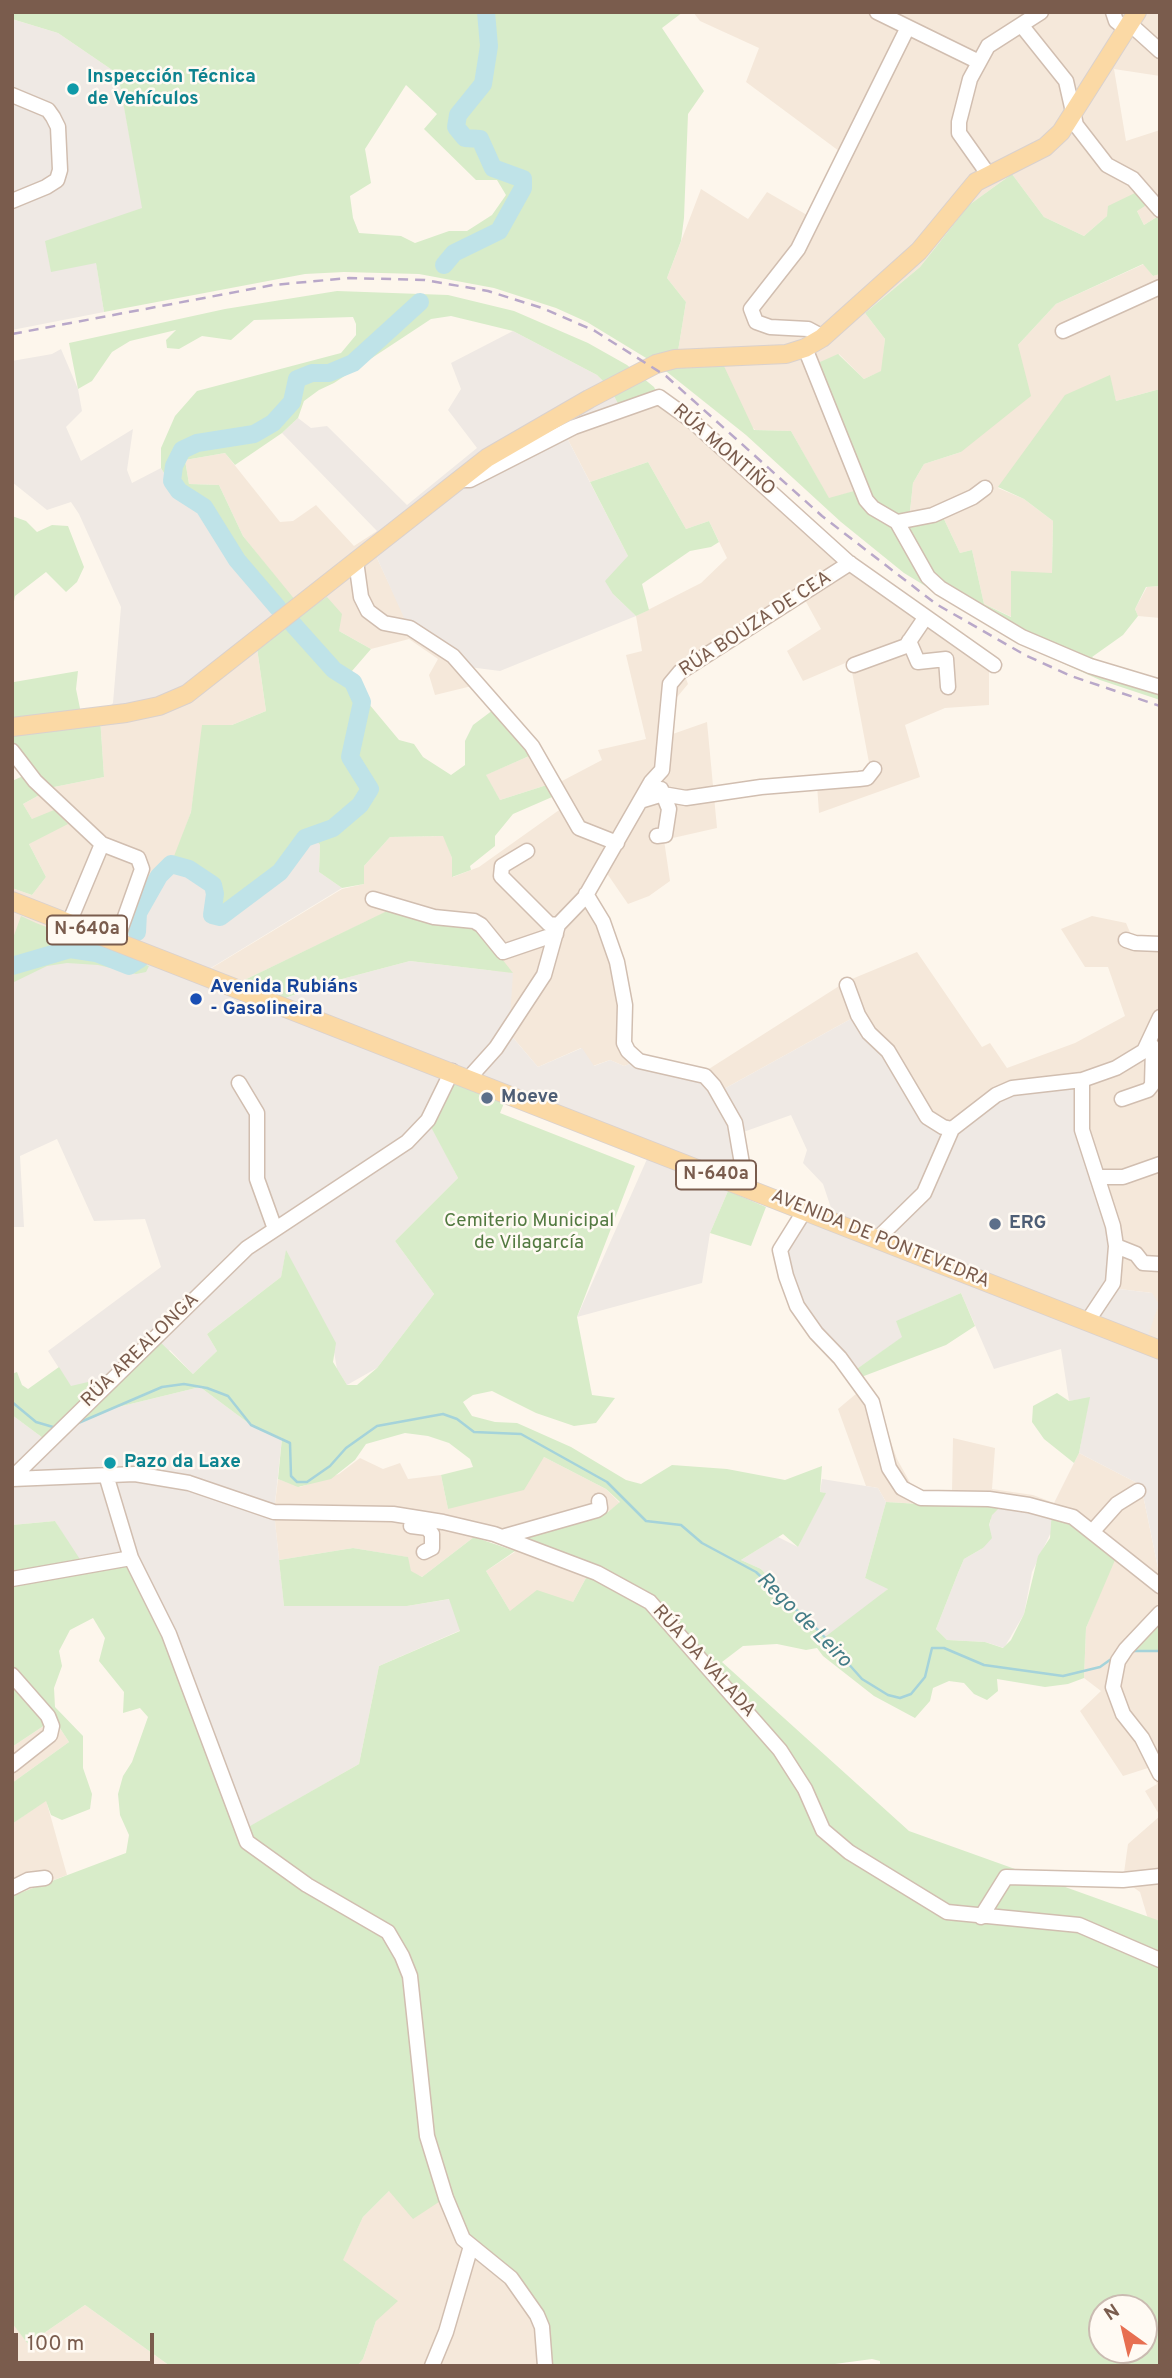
<!DOCTYPE html>
<html>
<head>
<meta charset="utf-8">
<style>
	body { margin:0 }
	#map { position:relative; width:1172px; height:2378px; overflow:hidden; background:#fdf6ec; font-family:Overpass,sans-serif }
	canvas { display:block }
	.frame { position:absolute; inset:0; border:14px solid #7a5c4d; pointer-events:none }
	.north { position:absolute; left:1088px; top:2294px; width:70px; height:70px; box-sizing:border-box; background:#fffaf3; border:2px solid #cabbb1; border-radius:50%; rotate:326deg; font-size:19px; font-weight:700; line-height:28px; text-align:center; color:#7a5c4d }
	.north::after { content:''; display:block; margin:auto; width:24px; height:32px; background:#e76f51; clip-path:polygon(50% 0,100% 100%,50% 72%,0 100%) }
	.scale { position:absolute; left:14px; top:2333px; width:140px; height:32px; box-sizing:border-box; border:4px solid #7a5c4d; border-top:0; padding-left:9px; font-size:21px; line-height:24px; white-space:nowrap; color:#7a5c4d; -webkit-text-stroke:5px #fffaf3; paint-order:stroke }
</style>
</head>
<body>
<div id="map">
<canvas width="1172" height="2378"></canvas>
<div class="frame"></div>
<div class="north">N</div>
<div class="scale">100 m</div>
</div>
<script>
const context = document.querySelector('canvas').getContext('2d');
context.lineJoin = 'round';
function fillPath(path, color) {
  context.fillStyle = color;
  context.fill(path, 'evenodd');
}
function shape(rows) {
  const path = new Path2D();
  for (const r of rows) {
    path.moveTo(r[0], r[1]);
    for (let i = 2; i < r.length; i += 2) path.lineTo(r[i], r[i + 1]);
  }
  return path;
}
function stroke(path, color, width, dash) {
  context.strokeStyle = color;
  context.lineWidth = width;
  context.lineCap = dash ? 'butt' : 'round';
  context.setLineDash(dash || []);
  context.stroke(path);
}
function write(font, color, halo, rows, align = 'center') {
  context.font = font + ' Overpass,sans-serif';
  context.lineWidth = 5;
  context.setLineDash([]);
  context.textBaseline = 'middle';
  context.strokeStyle = halo;
  context.fillStyle = color;
  for (const [text, x, y, turn = 0] of rows) {
    context.save();
    context.translate(x, y);
    context.rotate((+turn || 0) * Math.PI / 180);
    context.textAlign = isNaN(turn) ? turn : align;
    if (halo) context.strokeText(text, 0, 0);
    context.fillText(text, 0, 0);
    context.restore();
  }
}
fillPath(shape([
	[693,12,1160,12,1160,76,1114,69,1126,141,1160,130,1160,215,1144,225,1137,211,1107,216,1084,236,1044,217,1012,174,969,205,920,267,865,313,885,339,882,371,864,379,839,354,861,489,829,499,791,431,755,430,678,351,686,302,667,278,701,189,748,219,767,192,807,215,839,151,746,82,759,48,700,21],
	[1144,264,1153,276,1160,274,1160,389,1116,401,1109,376,998,488,1024,499,1053,521,1052,574,1012,617,984,604,972,550,960,553,943,517,909,520,913,483,924,464,961,452,1018,345,1056,304],
	[659,397,850,563,989,669,989,705,945,708,905,725,920,777,819,813,817,785,870,768,850,661,803,681,787,651,821,629,805,600,685,676,688,684,673,702,670,735,707,722,717,828,664,840,670,881,649,896,628,904,606,872,592,895,601,910,627,1040,639,1061,624,1066,610,1060,593,1066,581,1048,538,1067,509,1033,480,931,470,928,388,911,230,987,200,975,342,889,364,884,364,866,390,837,444,836,452,858,453,877,479,867,562,808,550,784,500,800,485,775,541,751,562,781,602,760,598,750,646,739,626,655,642,651,636,616,701,583,727,558,709,521,686,529,648,462,590,482,564,432],
	[225,453,280,522,293,521,316,505,354,546,377,531,377,558,406,620,444,649,476,685,435,695,429,675,438,659,409,639,371,649,339,631,292,598,243,536,219,485,189,484,185,460],
	[1160,586,1160,618,1138,616,1135,609,1147,587],
	[256,641,266,711,232,725,196,779,191,812,176,854,171,864,159,876,140,959,124,965,12,966,12,888,32,895,46,877,29,844,32,819,23,804,54,787,104,777,100,717],
	[1092,916,1126,923,1132,937,1160,941,1160,1350,1145,1344,1152,1293,1119,1289,1116,1246,943,1127,858,1015,713,1095,701,1074,847,981,917,952,982,1047,990,1043,1007,1068,1075,1043,1125,1016,1108,967,1085,967,1061,929],
	[863,1388,877,1403,897,1459,912,1486,926,1493,952,1492,953,1438,995,1448,992,1489,1033,1495,1054,1503,1079,1453,1141,1485,1160,1578,1160,1613,1134,1650,1160,1651,1160,1921,1148,1919,1140,1892,1123,1880,1128,1844,1160,1816,1145,1791,1157,1784,1148,1768,1123,1776,1080,1711,1101,1691,1084,1678,1086,1628,1117,1552,937,1505,886,1502,878,1488,866,1486,838,1409],
	[544,1457,606,1489,620,1503,608,1512,532,1533,593,1565,573,1602,510,1611,486,1571,515,1552,494,1542,474,1537,422,1577,411,1572,407,1557,353,1548,279,1560,274,1512,278,1479,300,1487,339,1474,360,1458,383,1469,400,1463,408,1479,441,1475,448,1509],
	[54,1719,69,1742,12,1783,12,1747],
	[46,1800,67,1875,12,1896,12,1824],
	[389,2191,446,2198,471,2246,537,2315,545,2366,357,2366,363,2359,376,2321,342,2261,363,2217],
	[85,2305,170,2366,12,2366,12,2322,28,2344]
]), '#f5e8da');
fillPath(shape([
	[12,19,58,33,118,74,143,208,96,262,104,312,12,330],
	[513,331,597,375,609,387,621,409,564,432,628,556,613,594,636,616,500,671,461,666,405,627,405,620,377,558,377,531,282,433,298,418,311,428,327,426,407,505,477,448,448,410,461,389,451,363],
	[61,349,78,389,82,411,66,427,81,461,133,429,127,470,132,483,161,468,178,497,201,507,236,565,279,622,204,683,100,717,113,703,121,607,79,514,71,502,47,510,12,482,12,361,52,354],
	[314,835,320,845,319,872,342,888,201,974,272,1003,323,984,410,961,513,973,509,1033,538,1067,582,1048,594,1066,610,1060,624,1066,639,1061,694,1071,713,1095,858,1015,927,1117,952,1128,1012,1088,1082,1080,1082,1130,1113,1226,1119,1289,1152,1293,1159,1304,1145,1344,1160,1350,1160,1578,1141,1485,1079,1453,1089,1398,1069,1401,1061,1349,994,1369,961,1293,897,1321,903,1337,851,1373,816,1333,780,1250,805,1210,828,1219,832,1211,823,1184,803,1163,807,1150,791,1115,735,1135,741,1178,728,1191,710,1233,702,1283,577,1317,651,1150,459,1070,432,1127,458,1178,395,1241,434,1294,377,1368,347,1385,337,1369,331,1335,286,1252,281,1277,207,1334,217,1351,193,1374,170,1350,97,1393,71,1387,48,1351,161,1267,145,1219,94,1221,57,1139,20,1156,24,1227,12,1227,12,966,59,951,129,966,140,959,138,913,159,876,171,864,189,869,213,885,215,894,212,915,216,918,280,872,305,838],
	[200,1387,251,1425,282,1438,274,1512,284,1606,407,1606,450,1599,461,1630,379,1666,359,1764,242,1831,55,1521,12,1525,12,1415,47,1441,67,1428,114,1408],
	[822,1479,878,1488,886,1502,865,1578,889,1588,829,1641,761,1569,741,1560,778,1537,798,1547,825,1493,820,1492],
	[1006,1501,1052,1511,1053,1528,1032,1572,1024,1614,1004,1648,985,1642,947,1640,936,1629,958,1573,964,1559,983,1548,992,1515]
]), '#efe9e4');
fillPath(shape([
	[12,12,683,12,662,28,704,91,688,114,684,218,681,241,667,278,686,302,678,351,656,364,587,322,556,308,494,288,419,274,344,272,305,274,104,312,96,263,51,272,45,241,142,208,118,74,58,33,12,19],
	[406,85,437,114,424,129,476,180,497,180,506,195,492,215,467,231,449,231,415,243,401,236,359,233,353,218,350,196,371,183,365,149],
	[1012,174,1044,217,1084,236,1107,216,1108,206,1137,192,1148,204,1137,211,1144,225,1160,215,1160,274,1153,276,1143,264,1056,304,1018,345,1031,396,961,452,924,464,913,483,909,520,943,517,960,553,972,550,984,604,1011,617,1011,571,1052,573,1053,521,1024,499,998,487,1065,395,1110,375,1116,401,1160,389,1160,586,1146,587,1135,609,1138,616,1123,635,1092,657,1101,664,1160,682,1160,700,1100,680,1022,645,904,573,841,522,746,435,662,368,723,364,754,430,791,431,829,498,861,489,821,386,820,362,838,354,864,379,881,371,885,339,865,313,920,267,969,205],
	[337,291,448,295,514,311,588,343,627,365,654,387,659,397,621,409,609,387,597,375,513,331,451,316,431,319,334,383,319,390,304,401,298,418,282,433,235,465,225,453,185,460,189,484,219,485,243,536,300,606,309,609,327,597,342,614,339,631,371,649,352,671,369,704,399,740,414,744,423,757,451,775,465,765,465,741,473,725,497,707,536,753,486,775,500,800,550,784,559,794,513,814,495,836,495,846,470,866,471,870,452,877,452,858,443,836,390,837,364,866,364,884,342,888,319,872,320,845,313,835,301,844,280,872,220,917,212,915,215,894,213,885,189,869,171,864,191,812,202,725,232,725,266,711,256,641,279,622,236,565,201,507,178,497,161,468,161,448,175,416,197,391,341,353,356,335,356,324,353,317,254,320,231,340,202,336,179,349,167,348,166,340,176,330,130,341,112,352,92,381,78,389,69,343,225,309],
	[648,462,686,529,709,521,719,542,711,547,690,551,642,584,649,610,636,616,613,594,605,581,628,556,590,482],
	[12,516,26,521,37,532,52,525,68,526,84,567,77,582,66,592,46,572,15,596,12,612],
	[78,671,76,689,82,718,100,717,104,777,54,787,23,804,32,819,54,810,68,824,29,844,46,877,32,895,12,888,12,781,32,772,14,744,12,679,14,682],
	[387,911,480,931,513,973,410,961,323,984,272,1003,230,987],
	[21,916,36,923,149,966,146,972,136,974,98,965,67,963,47,966,12,983,12,941],
	[457,1073,508,1093,500,1113,635,1166,577,1317,592,1395,615,1398,596,1423,574,1426,536,1413,492,1391,473,1395,463,1402,472,1416,495,1422,517,1423,571,1447,626,1480,641,1484,672,1465,727,1469,785,1480,822,1466,820,1492,826,1493,798,1547,783,1534,741,1560,761,1569,825,1637,888,1589,865,1578,886,1502,937,1505,1006,1501,992,1515,989,1525,992,1538,983,1548,964,1559,958,1573,936,1629,947,1640,985,1642,1003,1648,1011,1640,1024,1614,1038,1556,1050,1538,1052,1511,1118,1553,1086,1628,1084,1678,1068,1684,1045,1687,997,1679,998,1691,987,1700,974,1694,964,1683,949,1681,933,1688,930,1701,915,1718,874,1696,823,1656,817,1648,806,1650,777,1644,743,1646,722,1662,909,1831,1160,1921,1160,2366,880,2366,880,2361,872,2359,820,2366,545,2366,542,2327,511,2278,463,2239,445,2198,413,2219,389,2191,363,2217,343,2260,398,2301,376,2321,363,2359,357,2366,170,2366,85,2305,28,2344,12,2323,12,1896,126,1853,129,1835,120,1815,118,1794,123,1776,132,1762,148,1717,140,1708,123,1713,124,1692,99,1661,105,1638,93,1618,70,1630,59,1651,62,1666,54,1688,55,1707,83,1736,83,1768,92,1794,90,1809,62,1820,51,1815,46,1801,12,1824,12,1783,69,1742,54,1719,12,1747,12,1525,55,1521,83,1564,131,1558,243,1830,359,1764,379,1666,460,1631,449,1599,407,1606,284,1606,279,1560,353,1548,408,1557,411,1571,422,1577,474,1537,515,1551,486,1571,510,1611,537,1590,573,1602,593,1565,527,1538,532,1532,608,1512,620,1502,606,1489,544,1457,524,1490,448,1509,441,1475,473,1467,470,1459,449,1443,428,1436,405,1433,366,1444,355,1460,331,1479,298,1487,278,1479,282,1438,251,1425,200,1387,114,1408,67,1428,47,1441,12,1415,12,1374,17,1372,22,1385,28,1389,59,1367,71,1386,88,1382,97,1393,156,1338,193,1374,217,1351,207,1334,281,1277,286,1250,336,1343,333,1362,347,1385,357,1385,377,1368,434,1294,395,1241,458,1178,431,1127],
	[1102,2308,1144,2308,1144,2350,1102,2350],
	[728,1191,766,1207,751,1246,710,1233],
	[961,1293,975,1326,946,1345,856,1379,851,1373,902,1337,896,1321],
	[1057,1393,1069,1401,1090,1397,1079,1453,1074,1463,1044,1439,1032,1422,1033,1406],
	[1160,1613,1160,1651,1133,1651]
]), '#d8ecc9');
stroke(shape([
	[12,1402,36,1422,53,1427],
	[76,1424,162,1387,184,1384,207,1388,228,1396,251,1425,290,1443,291,1476,297,1482,307,1482,330,1466,346,1448,377,1426,443,1414,457,1419,474,1432,521,1434,607,1482,646,1521,681,1525,702,1543,756,1572,820,1632,862,1679,888,1695,900,1698,911,1694,925,1677,932,1648,944,1648,984,1665,1063,1676,1100,1667,1114,1657],
	[1133,1651,1160,1651]
]), '#a5d3da', 2.5);
stroke(shape([
	[444,265,454,253,499,231,523,188,523,179,493,168,480,139,465,138,456,127,458,115,483,84,489,46,486,12],
	[278,608,237,560,204,507,179,491,172,481,174,466,182,450,197,443,254,434,273,423,292,402,297,379,312,373,329,373,353,363,420,302],
	[137,932,138,913,159,876,171,864,189,869,213,885,215,894,212,915,220,917,280,872,305,838,333,828,360,805,370,789,350,757,362,702,353,682,334,670,291,622],
	[12,966,70,949,96,953,129,966,140,959]
]), '#bfe3e8', 18);
const minor = shape([
	[877,12,977,61],
	[1113,12,1116,21,1125,28],
	[1129,23,1160,51],
	[1022,26,1066,81,1076,125,1107,165,1133,179,1160,210],
	[12,95,48,110,53,117,58,127,60,170,57,180,46,187,12,201],
	[988,174,959,133,959,122,970,79,988,46,1041,12],
	[1063,331,1160,287],
	[823,337,808,329,770,327,756,322,751,309,798,249,907,29],
	[805,348,866,500,873,508,897,522,928,577,940,588,1022,637,1090,666,1160,687],
	[461,480,470,480,574,427,659,397,691,420,848,562,994,665],
	[897,522,933,515,973,497,985,488],
	[356,561,361,597,368,611,384,623,410,628,453,656,532,746,579,828,617,843],
	[909,641,918,662,946,659,948,687],
	[854,665,906,646,925,618],
	[12,751,35,781,102,844,138,858,142,869,116,942],
	[640,801,663,794,686,798,761,787,859,779,867,778,874,769],
	[657,836,665,835,669,809,661,789],
	[527,851,502,866,501,876,549,924,558,925],
	[586,894,603,922,617,962,625,1005,624,1043,628,1051,639,1061,705,1076,714,1086,735,1123,746,1187],
	[373,899,434,917,474,921,481,925,503,952,556,934],
	[69,923,102,844],
	[1126,940,1135,943,1160,944],
	[847,985,858,1015,869,1033,888,1051,927,1117,943,1127,952,1129],
	[469,1078,496,1048,544,975,558,925,585,897,651,782,662,770,670,684,680,672,850,563],
	[1082,1080,1082,1130,1113,1226,1116,1246,1113,1283,1087,1322],
	[239,1083,257,1113,257,1179,275,1229],
	[1122,1099,1148,1090,1152,1085,1153,1048,1149,1041],
	[1097,1177,1123,1177,1160,1164],
	[805,1210,780,1250,786,1276,797,1306,816,1333,840,1358,872,1402,889,1468,902,1488,921,1498,989,1499,1029,1505,1073,1517,1160,1586],
	[877,1239,924,1193,952,1129,996,1095,1012,1088,1082,1080,1116,1068,1144,1051,1160,1017],
	[1116,1246,1136,1254,1143,1263,1160,1264],
	[106,1475,131,1558,169,1634,247,1842,307,1885,388,1932,402,1956,410,1976,427,2136,446,2198,463,2239,511,2278,537,2315,542,2327,545,2366],
	[12,1478,247,1248,407,1142,428,1120,452,1071],
	[12,1479,135,1474,189,1483,274,1512,393,1514,443,1522,494,1534,597,1573,650,1602,780,1750,805,1789,823,1830,849,1852,947,1912,1079,1925,1160,1960],
	[411,1526,427,1528,432,1534,432,1548,424,1552],
	[1092,1532,1117,1504,1138,1491],
	[502,1537,597,1510,600,1508,599,1501],
	[12,1579,131,1558],
	[1160,1613,1126,1649,1118,1661,1113,1687,1123,1714,1142,1738,1160,1774],
	[12,1675,48,1716,52,1726,50,1735,12,1765],
	[12,1888,28,1880,45,1878],
	[981,1917,1006,1877,1123,1880,1160,1876],
	[432,2366,446,2332,471,2246]
]);
const major = shape([
	[12,727,126,713,159,706,187,694,487,458,589,399,656,364,675,359,786,354,805,348,822,338,919,251,976,182,1045,147,1061,132,1137,12],
	[12,901,1160,1350]
]);
stroke(minor, '#d1beb0', 17);
stroke(major, '#dad1cd', 20);
stroke(minor, '#fff', 14);
stroke(major, '#fbd9a5', 18);
stroke(shape([
	[12,334,273,285,349,278,425,280,488,291,542,308,595,331,666,376,822,516,936,604,1025,655,1071,676,1160,706]
]), '#b9a8c9', 2.5, [10, 7]);
for (const [x, y, r, color] of [
	[73,89,7,"#0f9aa8"],
	[196,999,7,"#1a4fb4"],
	[487,1098,7,"#5c6f8a"],
	[995,1224,7,"#5c6f8a"],
	[110,1463,7,"#0f9aa8"]
]) {
  const dot = new Path2D();
  dot.arc(x, y, r, 0, 2 * Math.PI);
  context.fillStyle = color;
  context.fill(dot);
  stroke(dot, '#fffaf3', 2.5);
}
for (const [x, y, w] of [
	[87,930,80],
	[716,1175,80]
]) {
  const box = new Path2D();
  box.roundRect(x - w / 2, y - 14.5, w, 29, 5);
  context.fillStyle = '#fffaf3';
  context.fill(box);
  stroke(box, '#7a5c4d', 2);
}
write('bold 18px', '#7a5c4d', null, [
	["N-640a",87,930],
	["N-640a",716,1175]
]);
write('bold 19px', '#0d838f', '#fffaf3', [
	["Inspección Técnica",87,78],
	["de Vehículos",87,100],
	["Pazo da Laxe",124,1463]
], 'left');
write('19px', '#7a5c4d', '#fffaf3', [
	["RÚA MONTIÑO",723,451,41],
	["RÚA BOUZA DE CEA",756,625,-33],
	["AVENIDA DE PONTEVEDRA",880,1240,22],
	["RÚA AREALONGA",141,1351,-44],
	["RÚA DA VALADA",703,1662,48]
]);
write('bold 19px', '#164399', '#fffaf3', [
	["Avenida Rubiáns",210,988],
	["- Gasolineira",210,1010]
], 'left');
write('bold 19px', '#4e5e75', '#fffaf3', [
	["Moeve",501,1098],
	["ERG",1009,1224]
], 'left');
write('19px', '#537a41', '#fffaf3', [
	["Cemiterio Municipal",529,1222],
	["de Vilagarcía",529,1244]
]);
write('italic 21px', '#437c86', '#fffaf3', [
	["Rego de Leiro",803,1621,45]
]);
</script>
</body>
</html>
